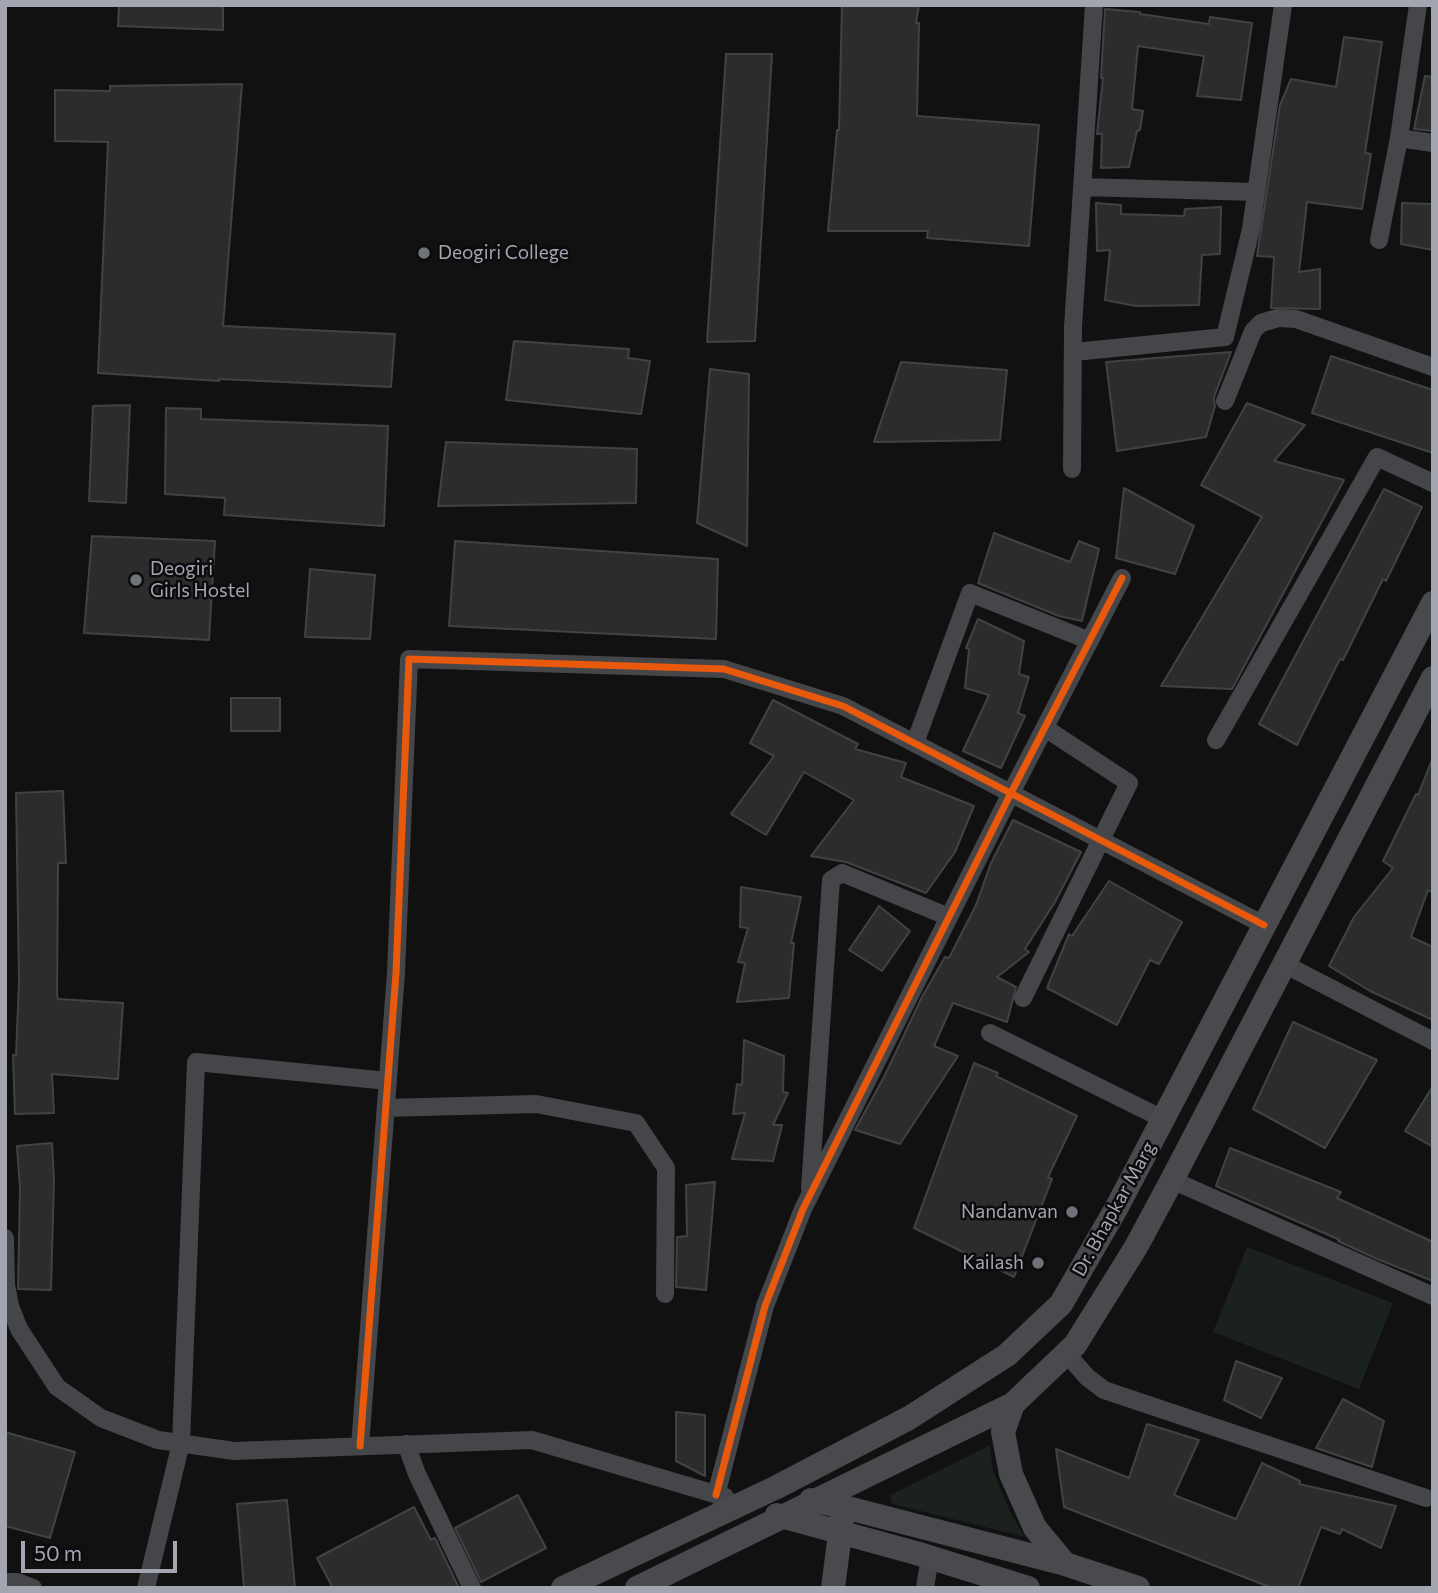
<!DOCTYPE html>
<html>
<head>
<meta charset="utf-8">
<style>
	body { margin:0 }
	#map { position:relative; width:1438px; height:1593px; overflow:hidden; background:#111; font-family:Commissioner,sans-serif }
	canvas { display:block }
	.frame { position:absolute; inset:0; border:7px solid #a3a6b1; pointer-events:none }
	.scale { position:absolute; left:21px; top:1541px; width:156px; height:32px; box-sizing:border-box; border:4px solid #a3a6b1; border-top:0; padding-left:9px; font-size:21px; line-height:24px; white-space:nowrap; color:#a3a6b1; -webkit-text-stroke:5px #0c0b0d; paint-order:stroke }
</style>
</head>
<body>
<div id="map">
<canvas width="1438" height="1593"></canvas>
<div class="frame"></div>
<div class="scale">50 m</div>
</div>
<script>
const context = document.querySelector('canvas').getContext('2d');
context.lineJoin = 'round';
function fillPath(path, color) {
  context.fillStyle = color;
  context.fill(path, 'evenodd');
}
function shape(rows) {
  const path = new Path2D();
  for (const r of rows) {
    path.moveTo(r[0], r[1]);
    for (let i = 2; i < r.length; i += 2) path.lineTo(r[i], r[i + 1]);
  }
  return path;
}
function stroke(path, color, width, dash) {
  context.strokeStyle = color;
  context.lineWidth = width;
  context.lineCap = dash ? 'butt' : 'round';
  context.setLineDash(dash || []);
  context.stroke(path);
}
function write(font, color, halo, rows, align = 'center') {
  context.font = font + ' Commissioner,sans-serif';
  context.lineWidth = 5;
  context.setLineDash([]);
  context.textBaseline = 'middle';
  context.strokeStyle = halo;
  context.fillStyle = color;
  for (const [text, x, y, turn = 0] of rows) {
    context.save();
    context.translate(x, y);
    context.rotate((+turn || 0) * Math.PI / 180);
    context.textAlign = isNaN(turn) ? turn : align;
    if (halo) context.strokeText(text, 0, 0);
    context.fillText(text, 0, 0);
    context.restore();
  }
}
fillPath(shape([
	[1247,1247,1393,1303,1359,1389,1213,1332],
	[990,1445,993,1471,1011,1514,1025,1537,892,1504,890,1495]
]), '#1b211c');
const building = shape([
	[119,5,223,5,223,30,118,26,119,5],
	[842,5,919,5,916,23,919,23,917,116,1039,125,1029,246,927,238,928,231,828,231,837,130,839,130,842,5],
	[1105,9,1140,12,1140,14,1209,24,1210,17,1252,23,1241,100,1197,96,1204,56,1138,46,1132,109,1143,111,1140,130,1137,131,1129,167,1101,168,1102,134,1097,134,1103,78,1101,78,1105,9],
	[1344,37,1382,42,1365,153,1371,154,1362,209,1307,202,1299,272,1320,269,1320,309,1271,308,1274,257,1257,256,1280,105,1291,79,1336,87,1344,37],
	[726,54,772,54,755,341,707,342,726,54],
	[1425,76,1433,77,1433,131,1414,129,1425,76],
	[242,84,223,326,395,334,391,387,219,379,219,381,98,373,108,142,55,141,55,90,110,91,110,86,242,84],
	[1096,203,1121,205,1121,214,1184,216,1185,209,1221,207,1220,254,1202,255,1199,305,1136,306,1105,300,1110,250,1097,251,1096,203],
	[1402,203,1433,204,1433,250,1401,244,1402,203],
	[514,341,629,349,628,358,650,361,641,414,506,400,514,341],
	[1231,352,1214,397,1215,406,1206,437,1117,451,1106,362,1231,352],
	[1331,356,1433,390,1433,453,1312,413,1331,356],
	[901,362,1007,370,1000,440,874,442,901,362],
	[710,369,749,374,747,546,697,523,710,369],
	[1247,403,1305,425,1274,461,1344,480,1232,689,1161,686,1262,517,1201,485,1247,403],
	[130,405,126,503,89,501,93,406,130,405],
	[166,408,201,409,201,419,388,426,384,526,224,515,225,498,165,494,166,408],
	[446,442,637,449,636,503,438,506,446,442],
	[1124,488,1194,526,1175,574,1116,558,1124,488],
	[1384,489,1422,507,1386,581,1383,579,1343,660,1340,659,1297,745,1259,724,1384,489],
	[994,533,1070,562,1079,541,1099,549,1082,621,1059,616,978,583,994,533],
	[92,536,215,541,209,640,84,633,92,536],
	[455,541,718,559,716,639,449,626,455,541],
	[310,569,375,575,370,639,305,637,310,569],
	[978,619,1024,641,1019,674,1029,677,1018,713,1025,716,1001,768,963,751,989,695,965,688,969,649,966,648,978,619],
	[231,698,280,698,280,731,231,731,231,698],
	[773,700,858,744,855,749,906,763,901,777,974,806,955,852,926,893,846,862,811,856,854,800,804,772,766,835,731,814,774,756,750,743,773,700],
	[1432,760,1433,893,1428,890,1411,937,1433,947,1433,1020,1370,991,1329,966,1354,917,1393,868,1383,861,1416,794,1418,795,1432,760],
	[63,791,66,863,58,863,57,995,58,999,123,1003,118,1079,52,1074,54,1113,15,1114,13,1055,16,1055,19,982,16,793,63,791],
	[1013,820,1081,852,1055,902,1025,949,1029,952,997,977,1016,987,1007,1022,953,1003,934,1046,958,1056,900,1144,855,1130,885,1075,922,997,945,957,949,958,976,905,991,863,1013,820],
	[1109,881,1182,922,1159,964,1150,960,1117,1025,1047,988,1069,934,1072,936,1109,881],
	[741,887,801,897,791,943,794,943,789,998,737,1002,745,963,738,962,748,928,740,927,741,887],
	[879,906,910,931,882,971,849,950,879,906],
	[1293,1022,1377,1060,1325,1148,1253,1109,1293,1022],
	[744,1040,784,1056,783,1092,788,1093,773,1125,782,1125,773,1161,732,1159,745,1113,733,1114,737,1084,742,1085,744,1040],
	[974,1063,998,1073,996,1076,1077,1116,1048,1177,1052,1179,1014,1277,914,1228,974,1063],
	[1433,1086,1433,1147,1405,1131,1433,1086],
	[52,1143,54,1180,51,1290,18,1289,20,1189,17,1146,52,1143],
	[1230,1148,1341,1192,1337,1198,1433,1242,1433,1281,1377,1259,1338,1241,1340,1240,1216,1186,1230,1148],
	[715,1182,706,1290,676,1287,677,1237,687,1236,686,1185,715,1182],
	[1236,1361,1282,1378,1261,1418,1224,1400,1236,1361],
	[1343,1399,1384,1421,1372,1467,1316,1448,1343,1399],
	[676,1412,705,1415,705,1476,676,1461,676,1412],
	[1147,1424,1199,1440,1174,1495,1236,1519,1262,1463,1300,1481,1299,1484,1396,1506,1381,1548,1342,1529,1340,1534,1321,1527,1298,1588,1272,1588,1064,1507,1056,1449,1129,1478,1147,1424],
	[5,1432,75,1452,50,1538,5,1526,5,1432],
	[518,1495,546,1548,481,1582,455,1528,518,1495],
	[287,1500,295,1588,244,1588,237,1504,287,1500],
	[414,1507,431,1540,435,1538,459,1588,333,1588,317,1558,414,1507]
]);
fillPath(building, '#2c2c2c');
stroke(building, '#414244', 2);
stroke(shape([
	[1418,5,1399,138,1433,143],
	[1082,187,1256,192],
	[1379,240,1399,138],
	[1074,352,1225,337,1251,229,1283,5],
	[1225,401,1253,331,1261,323,1278,318,1296,319,1433,367],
	[1072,469,1073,327,1094,5],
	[1216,740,1377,457,1433,483],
	[915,743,970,593,1090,641],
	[1284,964,1433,1041],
	[1023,998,1129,783,1045,728],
	[990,1033,1163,1119],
	[386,1108,536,1104,636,1123,666,1168,665,1294],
	[1172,1180,1433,1296],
	[810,1188,831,880,842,873,949,917],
	[5,1238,6,1285,10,1306,19,1329,57,1387,101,1418,158,1440,234,1451,532,1440,725,1497],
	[1066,1353,1087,1377,1104,1390,1426,1498],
	[406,1444,417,1474,472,1588],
	[360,1446,396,973,409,659,724,669,843,706,1264,925],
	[716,1495,765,1306,803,1209,1011,793,1122,578],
	[5,1582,17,1582,33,1588],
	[146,1588,181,1443,196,1062,388,1081],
	[925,1588,930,1557]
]), '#45464a', 18);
stroke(shape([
	[1013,1404,1003,1432,1011,1474,1035,1528,1065,1564],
	[811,1500,844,1507,1065,1564,1138,1588],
	[777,1515,916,1553,1028,1588],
	[563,1588,777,1487,909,1418,1007,1355,1061,1304,1117,1207,1433,603],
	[637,1588,1013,1404,1075,1345,1136,1247,1172,1180,1433,678],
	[833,1588,842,1518]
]), '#494a4e', 24);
stroke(shape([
	[360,1446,396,973,409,659,724,669,843,706,1264,925],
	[716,1495,765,1306,803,1209,1011,793,1122,578]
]), '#e8590c', 7);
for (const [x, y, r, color] of [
	[424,253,7,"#707279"],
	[136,580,7,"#707279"],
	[1072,1212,7,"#707279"],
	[1038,1263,7,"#707279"]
]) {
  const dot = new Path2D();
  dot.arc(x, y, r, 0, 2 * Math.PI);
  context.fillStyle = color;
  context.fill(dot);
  stroke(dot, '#0c0b0d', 2.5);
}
write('19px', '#a3a6b1', '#0c0b0d', [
	["Deogiri College",438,253],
	["Deogiri",150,569],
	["Girls Hostel",150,591],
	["Nandanvan",1058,1212,"right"],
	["Kailash",1024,1263,"right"]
], 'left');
write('19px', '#a3a6b1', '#0c0b0d', [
	["Dr. Bhapkar Marg",1114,1209,-61]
]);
</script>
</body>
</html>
